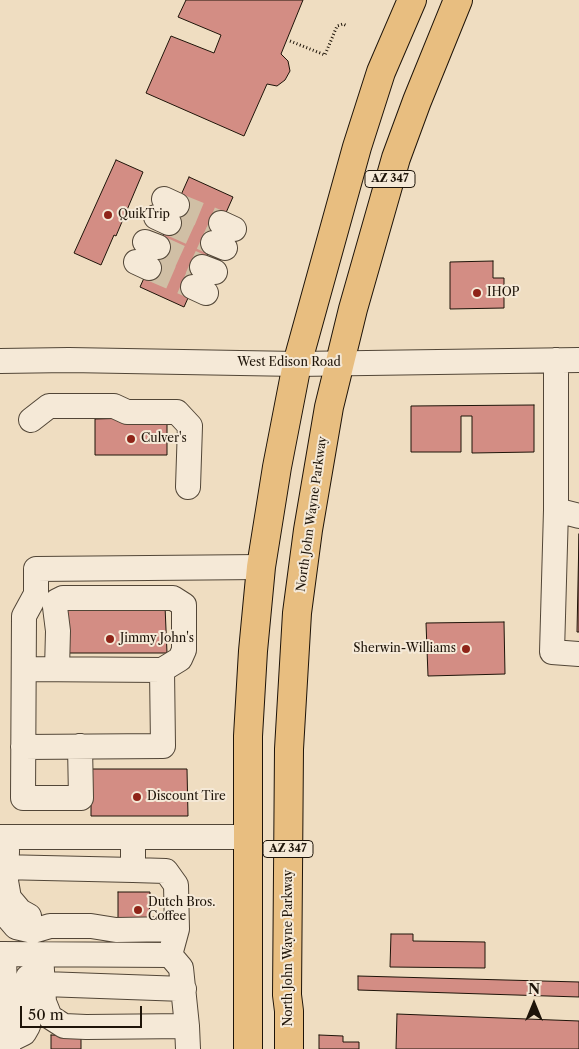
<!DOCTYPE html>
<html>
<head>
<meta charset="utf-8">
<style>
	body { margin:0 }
	#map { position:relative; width:579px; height:1049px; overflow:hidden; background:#efddc1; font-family:"Libre Caslon Text",serif }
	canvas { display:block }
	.north { position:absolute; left:509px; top:979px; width:50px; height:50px; -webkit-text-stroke:4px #f5e9d7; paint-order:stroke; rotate:0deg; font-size:14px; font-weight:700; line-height:20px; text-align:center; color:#1e1409 }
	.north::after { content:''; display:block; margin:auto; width:18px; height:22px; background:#1e1409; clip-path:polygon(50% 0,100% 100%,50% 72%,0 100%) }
	.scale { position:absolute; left:20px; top:1006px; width:122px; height:22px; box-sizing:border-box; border:2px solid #1e1409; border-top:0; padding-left:6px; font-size:15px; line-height:18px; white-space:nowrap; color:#1e1409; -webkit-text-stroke:4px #f5e9d7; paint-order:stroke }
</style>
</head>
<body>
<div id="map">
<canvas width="579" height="1049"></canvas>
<div class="north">N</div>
<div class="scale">50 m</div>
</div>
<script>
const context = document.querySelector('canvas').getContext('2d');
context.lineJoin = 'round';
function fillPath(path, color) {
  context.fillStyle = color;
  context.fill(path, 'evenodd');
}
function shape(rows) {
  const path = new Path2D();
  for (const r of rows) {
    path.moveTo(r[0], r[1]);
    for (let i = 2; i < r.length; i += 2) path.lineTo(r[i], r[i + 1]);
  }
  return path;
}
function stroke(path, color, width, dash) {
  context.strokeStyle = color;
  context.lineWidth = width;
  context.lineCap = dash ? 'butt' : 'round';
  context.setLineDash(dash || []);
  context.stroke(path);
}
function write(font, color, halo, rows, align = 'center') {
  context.font = font + ' "Libre Caslon Text",serif';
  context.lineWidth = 4;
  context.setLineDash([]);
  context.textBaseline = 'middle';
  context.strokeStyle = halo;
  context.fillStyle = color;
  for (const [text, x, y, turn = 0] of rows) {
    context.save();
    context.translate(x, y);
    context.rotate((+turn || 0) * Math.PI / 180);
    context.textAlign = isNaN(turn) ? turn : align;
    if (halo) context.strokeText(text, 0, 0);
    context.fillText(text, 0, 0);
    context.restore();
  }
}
const building = shape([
	[186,0,303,0,281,54,288,61,290,71,285,80,277,86,267,84,244,136,146,93,171,36,214,53,221,35,178,17,186,0],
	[116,160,143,172,116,236,114,235,101,265,74,253,116,160],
	[189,177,233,197,184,307,140,287,189,177],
	[493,261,493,278,504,278,504,308,450,309,450,262,493,261],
	[534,405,534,452,472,453,472,416,461,416,461,452,411,452,411,406,534,405],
	[131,418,167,424,167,455,95,455,95,419,131,418],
	[579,534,579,632,577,632,579,534],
	[60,606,165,606,167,653,62,653,60,606],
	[504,622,505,674,428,676,426,623,504,622],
	[91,769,187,769,188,816,91,816,91,769],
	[118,892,150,892,149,921,118,921,118,892],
	[391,934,413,934,413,941,485,942,485,968,390,967,391,934],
	[358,976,579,982,579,997,358,990,358,976],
	[397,1014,579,1021,579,1049,396,1049,397,1014],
	[51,1035,81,1036,81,1049,51,1049,51,1035],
	[319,1035,343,1036,343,1042,359,1042,359,1049,319,1049,319,1035]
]);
fillPath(building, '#d38d84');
stroke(building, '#1e1409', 1);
stroke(shape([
	[177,205,221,223],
	[169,223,213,243],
	[158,247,202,267],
	[149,268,193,287]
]), '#d0bfa5', 24, [24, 12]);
const minor = shape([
	[164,199,177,205],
	[156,217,169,223],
	[221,223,234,229],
	[145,242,158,247],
	[213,243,225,248],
	[136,262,149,268],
	[202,267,215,272],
	[193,287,206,293],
	[556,360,556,510,579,516],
	[0,361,69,360,297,364,579,360],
	[31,420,49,406,114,406,127,412,177,412,190,426,188,487],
	[556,510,552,652,579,654],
	[57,669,58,631,55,607,57,601,63,598,173,598,184,605,184,650,180,659,162,670],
	[80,746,81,798,23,798,24,616,36,594,36,569,261,567],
	[23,747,163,746,162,670,24,669],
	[0,837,248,837],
	[133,837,133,870,166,871,176,885,177,929,170,955,181,968,187,1026,188,1049],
	[7,851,6,881,9,898,20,911,29,916],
	[0,867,133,870],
	[0,908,16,927,33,931,50,926,91,926,116,930,177,929],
	[0,954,170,955],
	[4,954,6,1042,8,1049],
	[41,955,44,1002,50,1017,64,1026,86,1027,187,1026],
	[44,984,184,989],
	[6,1042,24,1033,28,1026,28,977]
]);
const highway = shape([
	[248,1049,248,736,253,651,261,567,277,467,297,364,357,147,381,72,412,0],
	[289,1049,289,1011,287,995,289,749,297,613,308,530,329,407,353,309,396,158,417,101,458,0]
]);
stroke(minor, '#524637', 26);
stroke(highway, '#1e1409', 30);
stroke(shape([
	[290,41,325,55,337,26,343,24,347,26]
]), '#1e1409', 3, [1, 2.5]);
stroke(minor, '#f5e9d7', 24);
stroke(highway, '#e8be80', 28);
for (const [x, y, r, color] of [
	[108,215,5,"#8f2418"],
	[477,293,5,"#8f2418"],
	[131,439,5,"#8f2418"],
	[110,639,5,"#8f2418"],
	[466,649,5,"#8f2418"],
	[137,797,5,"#8f2418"],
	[138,910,5,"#8f2418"]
]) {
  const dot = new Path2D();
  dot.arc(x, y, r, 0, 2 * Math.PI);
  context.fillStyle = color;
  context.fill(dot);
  stroke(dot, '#f5e9d7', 2);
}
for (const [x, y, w] of [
	[390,179,50],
	[288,849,50]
]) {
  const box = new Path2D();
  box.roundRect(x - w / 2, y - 8.5, w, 17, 4);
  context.fillStyle = '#f5e9d7';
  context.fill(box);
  stroke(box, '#1e1409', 1);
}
write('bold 11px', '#1e1409', null, [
	["AZ 347",390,179],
	["AZ 347",288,849]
]);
write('12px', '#1e1409', '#f5e9d7', [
	["QuikTrip",118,215],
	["IHOP",487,293],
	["Culver's",141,439],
	["Jimmy John's",120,639],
	["Sherwin-Williams",456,649,"right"],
	["Discount Tire",147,797],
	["Dutch Bros.",148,903],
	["Coffee",148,917]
], 'left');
write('12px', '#1e1409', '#f5e9d7', [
	["West Edison Road",289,363],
	["North John Wayne Parkway",312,514,-82],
	["North John Wayne Parkway",289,948,-90]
]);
</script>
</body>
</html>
